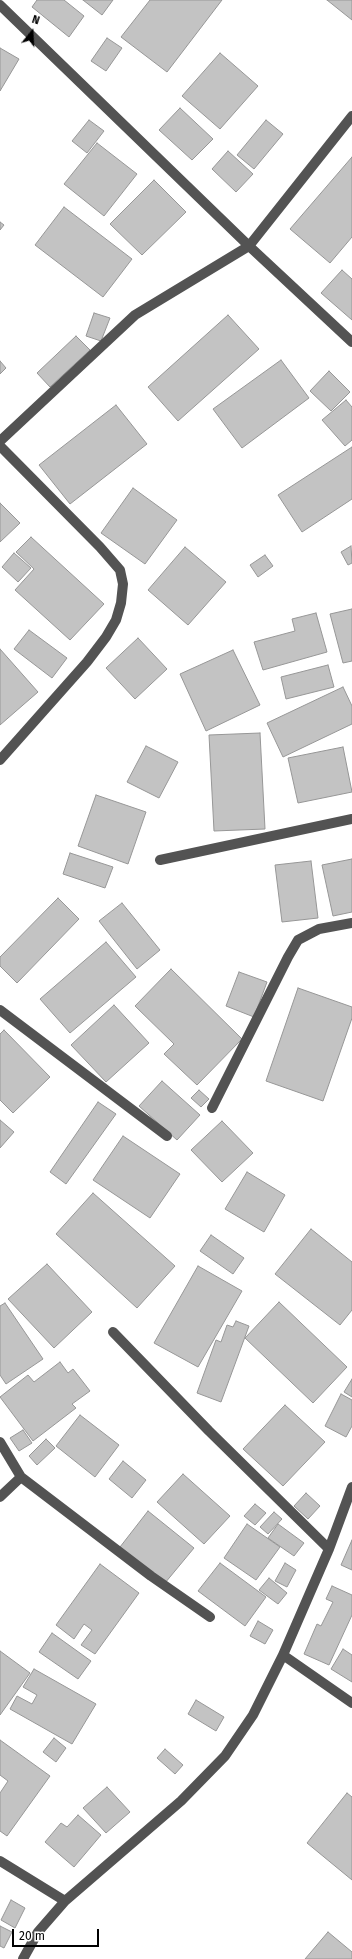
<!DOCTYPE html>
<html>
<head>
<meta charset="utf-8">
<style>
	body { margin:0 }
	#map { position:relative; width:352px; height:1959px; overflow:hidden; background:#fff; font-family:"Fira Sans",sans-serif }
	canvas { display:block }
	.north { position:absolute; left:12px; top:12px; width:40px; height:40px; -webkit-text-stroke:3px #fff; paint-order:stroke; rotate:18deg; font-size:11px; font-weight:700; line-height:16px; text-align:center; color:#000 }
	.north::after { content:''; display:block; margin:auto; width:14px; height:18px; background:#000; clip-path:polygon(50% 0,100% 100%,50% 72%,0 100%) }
	.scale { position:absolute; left:12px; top:1929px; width:87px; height:18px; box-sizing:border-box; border:2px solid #000; border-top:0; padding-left:5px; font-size:12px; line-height:14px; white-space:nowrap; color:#000; -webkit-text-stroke:3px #fff; paint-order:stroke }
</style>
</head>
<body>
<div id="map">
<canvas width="352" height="1959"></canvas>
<div class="north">N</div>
<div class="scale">20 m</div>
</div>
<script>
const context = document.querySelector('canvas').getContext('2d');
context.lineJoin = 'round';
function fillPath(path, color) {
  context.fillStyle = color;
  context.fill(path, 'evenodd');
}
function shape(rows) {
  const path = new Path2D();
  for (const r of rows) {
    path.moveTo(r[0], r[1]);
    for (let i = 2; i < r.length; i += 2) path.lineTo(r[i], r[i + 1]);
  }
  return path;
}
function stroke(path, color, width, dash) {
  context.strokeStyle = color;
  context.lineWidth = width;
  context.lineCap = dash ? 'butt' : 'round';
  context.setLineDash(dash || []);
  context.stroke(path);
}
const building = shape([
	[37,0,64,0,84,16,69,37,32,7,37,0],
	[83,0,113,0,102,15,83,0],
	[150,0,222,0,167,72,121,37,150,0],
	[327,0,352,0,352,20,327,0],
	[107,38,122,48,106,71,91,61,107,38],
	[0,48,19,59,0,91,0,48],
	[220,53,258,86,220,129,182,96,220,53],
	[180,108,213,139,192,160,159,130,180,108],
	[89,120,104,131,87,153,72,141,89,120],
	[266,120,283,134,254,169,237,155,266,120],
	[97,143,137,174,104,216,64,184,97,143],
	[228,151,253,174,236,192,212,169,228,151],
	[352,157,352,237,330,263,290,229,352,157],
	[154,180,186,212,142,255,110,224,154,180],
	[64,207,132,259,103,297,35,245,64,207],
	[0,222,4,225,0,230,0,222],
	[342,270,352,279,352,320,321,293,342,270],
	[94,313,110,318,101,341,86,336,94,313],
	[228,315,259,349,178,421,148,387,228,315],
	[76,336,90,350,50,387,37,373,76,336],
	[281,360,309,398,242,448,213,409,281,360],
	[0,361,6,368,0,374,0,361],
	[329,371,350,392,331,411,310,391,329,371],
	[346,400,352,407,352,440,345,446,322,420,346,400],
	[116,405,147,444,70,504,39,465,116,405],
	[352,447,352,499,302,532,278,495,352,447],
	[133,488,177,520,145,564,101,533,133,488],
	[0,503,20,523,0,542,0,503],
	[31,537,104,604,70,640,15,590,34,569,16,552,31,537],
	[351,546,352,563,348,565,341,552,351,546],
	[185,547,226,582,188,625,148,590,185,547],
	[14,553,31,568,18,582,2,567,14,553],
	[265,555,273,566,258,577,250,565,265,555],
	[352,609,352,661,343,663,330,614,352,609],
	[316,613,327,652,263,670,254,642,295,631,292,619,316,613],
	[29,630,67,658,52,678,14,649,29,630],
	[138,638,167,669,135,699,106,668,138,638],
	[0,649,38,692,0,725,0,649],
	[233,650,260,705,206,731,180,674,233,650],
	[328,665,334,687,286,699,281,677,328,665],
	[343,687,352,706,352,724,283,757,267,723,343,687],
	[260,733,265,829,214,831,209,735,260,733],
	[146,746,178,762,159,798,127,782,146,746],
	[343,747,352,792,298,803,288,758,343,747],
	[96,795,146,812,128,864,78,846,96,795],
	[70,853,113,867,105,888,63,874,70,853],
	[352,859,352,912,333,916,322,865,352,859],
	[311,861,318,918,282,922,275,865,311,861],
	[58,898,79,919,17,983,0,966,0,957,58,898],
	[122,903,160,950,137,969,99,921,122,903],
	[106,942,136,977,70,1033,40,999,106,942],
	[171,969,242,1039,197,1085,164,1054,174,1044,135,1006,171,969],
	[239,972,267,982,254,1017,226,1006,239,972],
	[298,988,352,1007,352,1018,323,1101,266,1081,298,988],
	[114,1005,149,1043,106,1082,71,1045,114,1005],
	[4,1030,50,1077,13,1113,0,1100,0,1034,4,1030],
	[162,1081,200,1115,177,1140,139,1106,162,1081],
	[199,1090,209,1099,201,1107,191,1098,199,1090],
	[98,1102,116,1114,66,1184,50,1172,98,1102],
	[0,1120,14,1132,0,1148,0,1120],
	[222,1121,253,1153,222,1182,191,1150,222,1121],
	[123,1136,180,1174,150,1218,93,1180,123,1136],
	[247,1172,285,1195,264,1232,225,1209,247,1172],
	[93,1193,175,1266,137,1308,56,1234,93,1193],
	[311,1229,352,1262,352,1310,340,1325,275,1274,311,1229],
	[211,1235,244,1258,233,1274,200,1251,211,1235],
	[47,1264,92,1312,54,1348,8,1299,47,1264],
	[198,1266,242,1291,198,1367,154,1343,198,1266],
	[279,1302,347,1367,313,1403,245,1338,279,1302],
	[5,1303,43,1359,6,1384,0,1375,0,1306,5,1303],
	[236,1321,249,1326,221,1402,197,1393,216,1340,221,1342,227,1325,233,1327,236,1321],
	[60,1362,68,1373,73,1369,90,1391,72,1404,76,1408,33,1441,0,1397,28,1375,34,1382,60,1362],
	[352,1379,352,1397,344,1392,352,1379],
	[341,1394,352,1400,352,1426,346,1437,325,1426,341,1394],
	[285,1405,325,1442,283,1486,243,1449,285,1405],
	[80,1415,119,1445,95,1477,56,1446,80,1415],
	[23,1430,32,1443,19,1451,10,1438,23,1430],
	[46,1439,55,1448,37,1465,29,1456,46,1439],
	[123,1461,146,1480,132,1498,109,1479,123,1461],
	[183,1474,230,1516,204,1544,157,1502,183,1474],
	[306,1493,320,1506,308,1519,294,1506,306,1493],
	[255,1504,266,1513,255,1525,244,1516,255,1504],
	[148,1511,194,1548,165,1583,120,1547,148,1511],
	[274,1512,282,1519,268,1534,260,1527,274,1512],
	[247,1524,280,1547,256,1580,224,1558,247,1524],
	[278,1524,304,1543,294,1556,268,1538,278,1524],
	[352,1540,352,1570,341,1565,352,1540],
	[220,1563,266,1597,245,1626,198,1591,220,1563],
	[285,1563,296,1570,287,1587,275,1581,285,1563],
	[100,1564,139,1593,95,1654,81,1645,92,1630,84,1624,74,1639,56,1625,100,1564],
	[269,1578,287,1593,278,1604,259,1590,269,1578],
	[332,1586,352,1595,352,1615,329,1665,304,1654,317,1624,321,1626,333,1602,326,1599,332,1586],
	[258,1621,273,1630,265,1644,250,1636,258,1621],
	[52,1633,91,1661,78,1679,39,1652,52,1633],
	[343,1649,352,1655,352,1682,331,1669,343,1649],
	[0,1651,30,1673,0,1715,0,1651],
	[34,1669,96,1704,72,1744,10,1709,17,1696,32,1704,37,1695,23,1687,34,1669],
	[196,1700,224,1717,216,1731,188,1714,196,1700],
	[54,1738,66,1748,56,1762,43,1752,54,1738],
	[0,1740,50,1776,7,1836,0,1831,0,1793,8,1781,0,1775,0,1740],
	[165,1749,183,1765,175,1774,157,1758,165,1749],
	[107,1787,130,1812,106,1833,83,1808,107,1787],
	[347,1793,352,1797,352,1880,307,1843,347,1793],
	[78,1815,101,1835,74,1867,45,1842,61,1823,67,1827,78,1815],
	[11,1900,25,1908,15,1928,1,1920,11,1900],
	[0,1926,12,1932,4,1948,0,1946,0,1926],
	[328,1932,352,1952,352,1959,305,1959,328,1932]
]);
fillPath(building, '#c3c3c3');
stroke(building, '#979797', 1);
stroke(shape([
	[0,5,249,246,352,342],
	[0,441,135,315,249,246,352,116],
	[0,446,100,547,120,570,123,584,121,603,116,620,106,637,87,662,0,760],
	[160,860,352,819],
	[0,1010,167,1136],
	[212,1108,288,957,298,940,319,929,352,923],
	[113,1332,209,1431,329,1549],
	[0,1442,21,1477,0,1497],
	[21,1477,151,1576,210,1617],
	[283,1655,352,1703],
	[0,1861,65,1901],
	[23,1959,38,1932,65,1901,181,1801,225,1756,253,1715,283,1655,329,1549,352,1487]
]), '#535353', 10);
</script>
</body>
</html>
